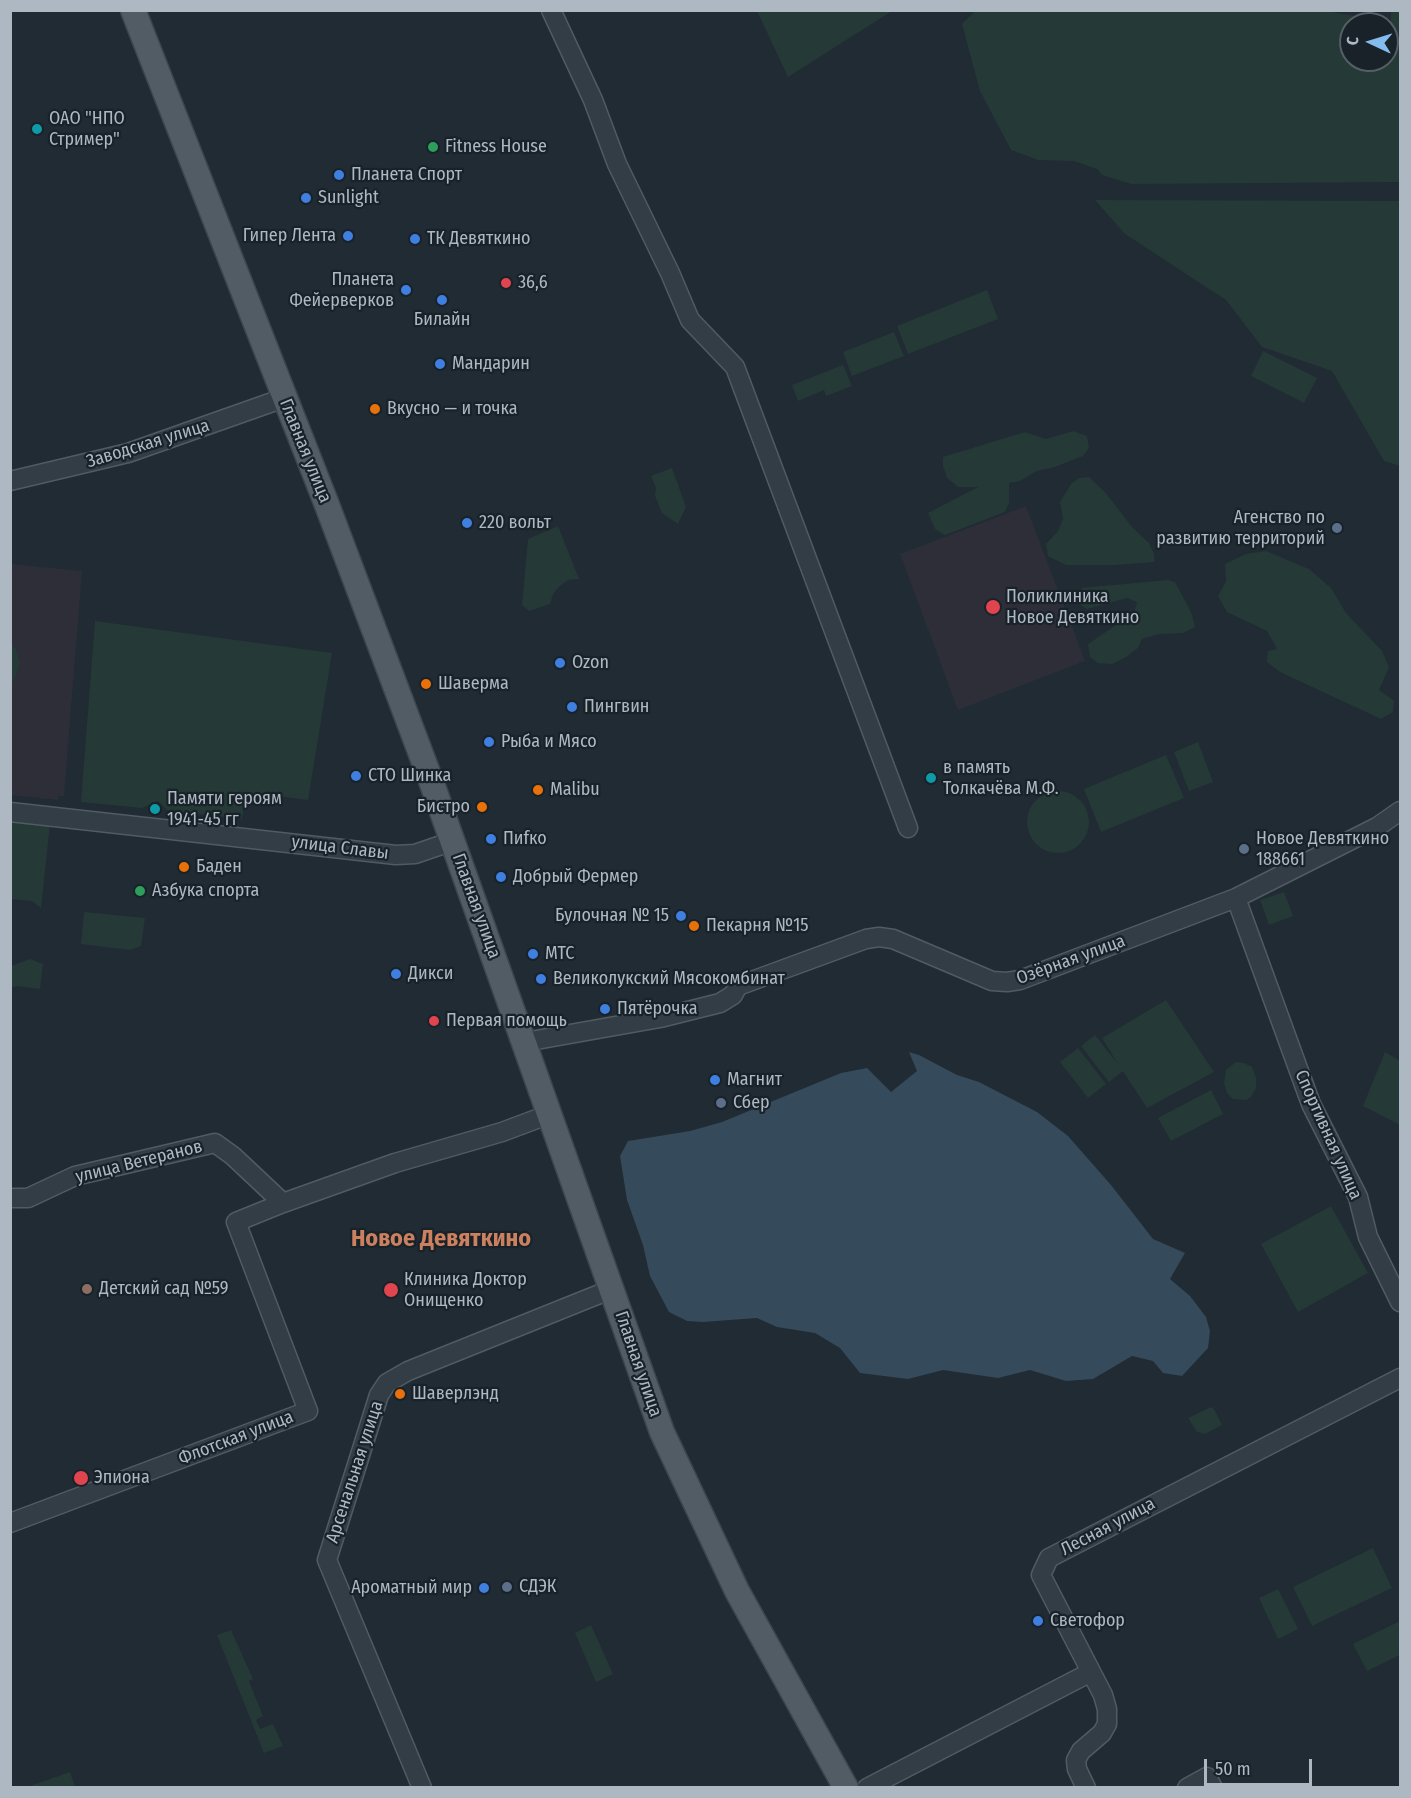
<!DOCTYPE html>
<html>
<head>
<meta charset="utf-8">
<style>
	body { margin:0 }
	#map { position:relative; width:1411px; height:1798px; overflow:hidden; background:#202b34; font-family:"Fira Sans Condensed",sans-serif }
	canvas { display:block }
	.frame { position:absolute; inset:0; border:12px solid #adb8c2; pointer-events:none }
	.north { position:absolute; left:1339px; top:12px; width:60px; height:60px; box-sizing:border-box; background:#192229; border:2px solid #545e66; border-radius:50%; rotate:274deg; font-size:16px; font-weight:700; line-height:24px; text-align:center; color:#adb8c2 }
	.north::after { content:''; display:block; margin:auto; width:21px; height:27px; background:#84bcf0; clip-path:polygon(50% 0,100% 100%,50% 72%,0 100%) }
	.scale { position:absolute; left:1204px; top:1759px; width:108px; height:27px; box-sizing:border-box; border:3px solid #adb8c2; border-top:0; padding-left:8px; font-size:18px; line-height:21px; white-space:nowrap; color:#adb8c2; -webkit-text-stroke:4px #192229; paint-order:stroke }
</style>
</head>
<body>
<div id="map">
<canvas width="1411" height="1798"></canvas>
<div class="frame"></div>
<div class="north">С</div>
<div class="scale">50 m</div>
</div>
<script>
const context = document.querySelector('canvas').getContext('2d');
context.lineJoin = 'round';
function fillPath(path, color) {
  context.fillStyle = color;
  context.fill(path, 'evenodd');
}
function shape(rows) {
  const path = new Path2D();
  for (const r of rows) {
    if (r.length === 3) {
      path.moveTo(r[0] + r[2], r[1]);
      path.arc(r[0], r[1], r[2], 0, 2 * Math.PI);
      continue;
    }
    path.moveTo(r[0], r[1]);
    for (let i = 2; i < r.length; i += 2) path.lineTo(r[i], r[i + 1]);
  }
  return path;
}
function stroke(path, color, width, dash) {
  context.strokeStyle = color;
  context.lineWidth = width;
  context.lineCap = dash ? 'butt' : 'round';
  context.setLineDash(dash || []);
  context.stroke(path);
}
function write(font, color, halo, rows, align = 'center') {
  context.font = font + ' "Fira Sans Condensed",sans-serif';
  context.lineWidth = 4.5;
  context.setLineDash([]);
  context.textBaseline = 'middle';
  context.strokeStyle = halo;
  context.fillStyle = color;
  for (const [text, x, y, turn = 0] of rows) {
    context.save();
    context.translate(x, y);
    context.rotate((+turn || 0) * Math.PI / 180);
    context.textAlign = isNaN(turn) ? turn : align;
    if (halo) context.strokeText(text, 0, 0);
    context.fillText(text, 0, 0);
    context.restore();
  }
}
fillPath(shape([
	[1026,506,1085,661,958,710,900,554],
	[11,564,82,571,64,796,58,796,58,800,11,795]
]), '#2e2e39');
fillPath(shape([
	[976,10,1319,10,1391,22,1391,11,1400,11,1400,182,1131,184,1102,175,1097,169,1074,161,1038,160,1011,150,980,91,962,24],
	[1351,24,1387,24,1387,60,1351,60],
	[757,11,892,11,788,77],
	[1095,200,1400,201,1400,466,1384,461,1332,371,1262,347,1226,300,1125,234],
	[987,290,998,319,908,354,897,326],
	[894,332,904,356,852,376,843,352],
	[1263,351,1317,378,1304,403,1251,376],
	[843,365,852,386,826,396,824,390,798,401,792,385],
	[1073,431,1087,436,1089,448,1083,456,1055,467,1037,471,1020,481,1009,483,1009,503,1005,512,945,535,935,529,928,513,978,487,958,487,947,478,943,466,943,457,1025,432,1046,439],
	[672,468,686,507,678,524,662,513,655,496,656,488,651,476],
	[1089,477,1105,492,1132,527,1149,543,1154,554,1154,562,1115,565,1066,565,1048,556,1046,544,1058,531,1063,519,1060,502,1071,484,1079,478],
	[558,526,579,579,568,580,560,586,553,594,550,604,529,611,522,605,528,539],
	[1266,551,1309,569,1331,588,1346,613,1382,651,1389,667,1379,690,1394,701,1393,712,1381,719,1280,672,1267,662,1268,651,1277,649,1267,631,1227,612,1218,596,1226,581,1225,564,1246,554],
	[1168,580,1175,582,1191,612,1195,627,1183,633,1159,634,1142,639,1138,648,1126,657,1112,664,1098,663,1090,657,1088,644,1134,613,1137,602,1127,598,1087,609,1079,604,1082,588],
	[95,621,332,653,308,800,246,792,242,819,167,810,158,801,142,808,81,802],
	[11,644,16,649,20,664,11,686],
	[1198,742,1213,782,1189,791,1174,752],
	[1166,755,1184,798,1101,832,1084,789],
	[1058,822,31],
	[11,819,50,824,41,908,32,901,11,899],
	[1284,892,1293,916,1269,925,1260,900],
	[84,912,145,918,141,946,130,950,81,944],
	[30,959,43,964,40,989,17,986,11,988,11,966],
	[1166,1000,1214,1072,1147,1108,1123,1071,1109,1082,1081,1046,1095,1035,1118,1064,1102,1038],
	[1078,1048,1106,1084,1088,1098,1060,1062],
	[1385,1052,1400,1061,1400,1125,1363,1106],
	[1236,1062,1244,1063,1252,1067,1256,1078,1256,1088,1251,1097,1246,1100,1233,1099,1227,1093,1224,1083,1226,1070],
	[1211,1090,1223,1114,1171,1141,1158,1118],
	[1331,1206,1368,1273,1298,1312,1261,1244],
	[1211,1407,1214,1409,1222,1425,1205,1434,1197,1432,1188,1418],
	[1373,1548,1392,1588,1312,1626,1293,1587],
	[1278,1589,1298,1629,1278,1639,1259,1598],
	[1400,1621,1400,1655,1367,1671,1353,1644],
	[591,1625,613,1674,596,1682,575,1633],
	[231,1630,253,1679,249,1681,263,1716,256,1720,260,1729,273,1724,283,1746,264,1753,217,1635],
	[70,1772,75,1787,27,1787]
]), '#253937');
fillPath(shape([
	[909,1052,919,1055,957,1075,979,1082,1037,1112,1068,1136,1111,1185,1153,1239,1185,1253,1170,1279,1190,1296,1206,1317,1210,1331,1208,1348,1182,1376,1163,1373,1153,1361,1132,1356,1093,1379,1066,1381,1030,1370,998,1378,943,1370,908,1379,860,1373,840,1348,815,1333,777,1327,757,1318,703,1322,687,1321,669,1312,650,1276,643,1245,627,1200,620,1156,628,1141,690,1131,722,1122,841,1073,867,1068,891,1092,917,1071]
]), '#354a5a');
const minor = shape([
	[551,10,593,100,617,164,670,273,690,320,735,367,908,828],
	[10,481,128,453,284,398],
	[10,812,396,855,415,854,453,841],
	[1236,898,1311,1104,1358,1197,1368,1237,1400,1302],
	[525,1042,660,1018,720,1003,733,995,738,986,866,939,879,937,893,939,992,981,1007,982,1020,980,1236,898,1377,827,1400,811],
	[10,1198,28,1198,75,1176,215,1143,233,1156,283,1203],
	[10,1523,308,1411,236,1222,283,1203,395,1163,502,1132,550,1114],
	[422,1788,327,1560,379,1395,387,1383,408,1371,612,1289],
	[867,1788,1091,1672],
	[1086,1788,1077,1769,1076,1760,1081,1751,1102,1733,1107,1724,1107,1709,1103,1695,1041,1575,1049,1558,1400,1378],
	[1187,1788,1207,1777,1213,1788]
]);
const major = shape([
	[133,10,327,505,430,778,662,1432,737,1591,846,1788]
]);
stroke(minor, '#515b63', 21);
stroke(major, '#3d464e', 27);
stroke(minor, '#333d45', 18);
stroke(major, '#515c65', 24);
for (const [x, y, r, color] of [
	[37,129,6,"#0f9aa8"],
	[433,147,6,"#2e9e5b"],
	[339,175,6,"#3f7fe0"],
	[306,198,6,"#3f7fe0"],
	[348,236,6,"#3f7fe0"],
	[415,239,6,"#3f7fe0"],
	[506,283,6,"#e0444e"],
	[406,290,6,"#3f7fe0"],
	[442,300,6,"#3f7fe0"],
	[440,364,6,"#3f7fe0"],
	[375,409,6,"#e8710a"],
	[467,523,6,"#3f7fe0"],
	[1337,528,6,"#5c6f8a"],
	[993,607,8,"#e0444e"],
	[560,663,6,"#3f7fe0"],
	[426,684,6,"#e8710a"],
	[572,707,6,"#3f7fe0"],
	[489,742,6,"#3f7fe0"],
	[356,776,6,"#3f7fe0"],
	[931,778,6,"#0f9aa8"],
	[538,790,6,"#e8710a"],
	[482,807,6,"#e8710a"],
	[155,809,6,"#0f9aa8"],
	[491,839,6,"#3f7fe0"],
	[1244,849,6,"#5c6f8a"],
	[184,867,6,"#e8710a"],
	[501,877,6,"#3f7fe0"],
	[140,891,6,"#2e9e5b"],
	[681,916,6,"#3f7fe0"],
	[694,926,6,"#e8710a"],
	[533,954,6,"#3f7fe0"],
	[396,974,6,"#3f7fe0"],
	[541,979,6,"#3f7fe0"],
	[605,1009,6,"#3f7fe0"],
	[434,1021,6,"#e0444e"],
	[715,1080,6,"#3f7fe0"],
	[721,1103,6,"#5c6f8a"],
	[87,1289,6,"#8d6e63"],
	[391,1290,8,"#e0444e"],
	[400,1394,6,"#e8710a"],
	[81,1478,8,"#e0444e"],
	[507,1587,6,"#5c6f8a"],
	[484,1588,6,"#3f7fe0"],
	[1038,1621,6,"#3f7fe0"]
]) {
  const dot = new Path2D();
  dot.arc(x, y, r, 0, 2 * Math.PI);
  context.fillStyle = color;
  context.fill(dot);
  stroke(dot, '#192229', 2);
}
write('18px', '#adb8c2', '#192229', [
	["ОАО \"НПО",49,119],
	["Стример\"",49,140],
	["Fitness House",445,147],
	["Планета Спорт",351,175],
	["Sunlight",318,198],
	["Гипер Лента",336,236,"right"],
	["ТК Девяткино",427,239],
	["Планета",394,280,"right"],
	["Фейерверков",394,301,"right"],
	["36,6",518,283],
	["Билайн",442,320,"center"],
	["Мандарин",452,364],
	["Вкусно — и точка",387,409],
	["Агенство по",1325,518,"right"],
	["развитию территорий",1325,539,"right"],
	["220 вольт",479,523],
	["Поликлиника",1006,597],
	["Новое Девяткино",1006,618],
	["Ozon",572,663],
	["Шаверма",438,684],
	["Пингвин",584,707],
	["Рыба и Мясо",501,742],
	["в память",943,768],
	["Толкачёва М.Ф.",943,789],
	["СТО Шинка",368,776],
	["Malibu",550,790],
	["Памяти героям",167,799],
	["1941-45 гг",167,820],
	["Бистро",470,807,"right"],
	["Пиfко",503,839],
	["Новое Девяткино",1256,839],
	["188661",1256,860],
	["Баден",196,867],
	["Добрый Фермер",513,877],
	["Азбука спорта",152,891],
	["Булочная № 15",669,916,"right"],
	["Пекарня №15",706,926],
	["МТС",545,954],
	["Дикси",408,974],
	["Великолукский Мясокомбинат",553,979],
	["Пятёрочка",617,1009],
	["Первая помощь",446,1021],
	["Магнит",727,1080],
	["Сбер",733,1103],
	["Клиника Доктор",404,1280],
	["Онищенко",404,1301],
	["Детский сад №59",99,1289],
	["Шаверлэнд",412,1394],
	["Эпиона",94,1478],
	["СДЭК",519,1587],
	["Ароматный мир",472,1588,"right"],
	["Светофор",1050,1621]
], 'left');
write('18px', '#adb8c2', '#192229', [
	["Заводская улица",148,444,-17],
	["Главная улица",305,451,68],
	["улица Славы",340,848,7],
	["Главная улица",476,906,70],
	["Озёрная улица",1071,960,-20],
	["Спортивная улица",1328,1135,66],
	["улица Ветеранов",139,1162,-14],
	["Главная улица",638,1364,71],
	["Флотская улица",236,1438,-21],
	["Арсенальная улица",355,1472,-72],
	["Лесная улица",1108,1527,-28]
]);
write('bold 24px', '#cb805f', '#192229', [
	["Новое Девяткино",441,1239]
]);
</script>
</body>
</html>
